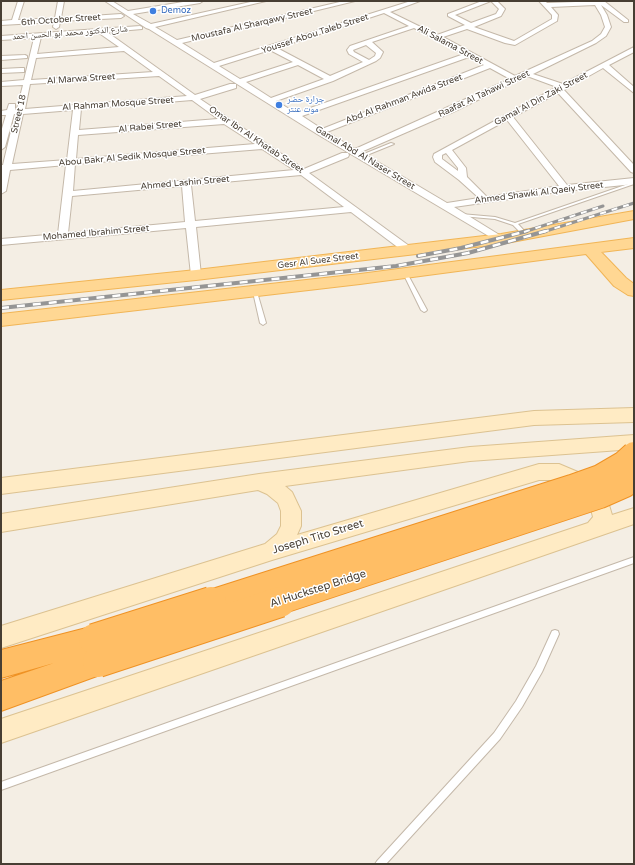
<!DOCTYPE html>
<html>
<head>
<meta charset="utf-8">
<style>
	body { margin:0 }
	#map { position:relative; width:635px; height:865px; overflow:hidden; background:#f4eee4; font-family:"Varela Round",sans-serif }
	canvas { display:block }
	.frame { position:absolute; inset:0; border:2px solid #473e33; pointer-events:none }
</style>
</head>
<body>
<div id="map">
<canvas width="635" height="865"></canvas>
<div class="frame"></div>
</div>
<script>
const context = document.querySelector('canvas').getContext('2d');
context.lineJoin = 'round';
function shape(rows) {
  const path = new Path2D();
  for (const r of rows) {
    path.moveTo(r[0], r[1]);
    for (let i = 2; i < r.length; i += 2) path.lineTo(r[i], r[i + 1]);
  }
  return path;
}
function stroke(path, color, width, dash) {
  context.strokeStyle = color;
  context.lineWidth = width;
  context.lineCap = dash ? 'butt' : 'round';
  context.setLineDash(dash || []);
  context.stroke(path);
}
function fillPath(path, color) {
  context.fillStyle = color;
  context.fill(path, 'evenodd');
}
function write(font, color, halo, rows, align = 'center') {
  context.font = font + ' "Varela Round","Noto Naskh Arabic",sans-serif';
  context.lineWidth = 3;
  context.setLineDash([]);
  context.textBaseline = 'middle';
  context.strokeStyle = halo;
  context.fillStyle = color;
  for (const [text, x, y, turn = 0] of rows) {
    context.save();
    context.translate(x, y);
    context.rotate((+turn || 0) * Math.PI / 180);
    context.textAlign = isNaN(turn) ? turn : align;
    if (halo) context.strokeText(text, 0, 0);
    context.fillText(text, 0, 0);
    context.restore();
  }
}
const lane = shape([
	[391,143,394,144,362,157,359,156,391,143],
	[634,182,634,184,518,224,528,235,526,236,524,236,513,225,495,219,461,216,459,215,461,214,495,217,515,223,634,182],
	[403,272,407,272,407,273,427,310,426,311,424,312,421,310,403,273,403,272],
	[255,290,257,292,266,323,263,325,260,323,253,292,255,290],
	[634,557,634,563,1,790,1,782,634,557],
	[555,630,558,631,559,634,542,672,522,707,500,739,386,864,375,864,377,861,494,733,516,701,536,666,552,631,555,630]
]);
const street = shape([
	[18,1,24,1,18,20,55,18,58,1,64,1,61,18,121,14,124,16,121,18,60,21,59,27,56,29,53,27,54,22,1,25,1,21,12,20,18,1],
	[105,1,112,1,128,11,189,1,203,1,200,3,133,14,151,24,255,1,266,1,155,27,177,40,344,1,355,1,182,43,214,63,411,1,420,1,390,12,437,35,465,25,448,16,448,14,482,1,497,1,505,9,501,16,474,27,514,41,552,19,552,15,539,1,545,1,547,3,604,1,628,20,628,22,624,22,601,5,607,15,611,27,606,36,596,43,533,74,563,84,634,47,634,52,609,65,634,87,634,93,603,68,564,90,634,165,634,173,631,172,558,93,513,117,567,185,634,178,634,184,565,191,454,207,506,239,501,242,497,241,317,134,149,29,146,28,105,1],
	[491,1,499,9,496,14,471,23,455,15,491,1],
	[595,5,601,15,605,27,601,34,592,41,515,76,443,37,467,29,505,43,515,45,557,21,558,15,551,7,595,5],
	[384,13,409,26,350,46,347,50,349,54,363,62,330,76,277,48,384,13],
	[414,28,464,54,296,113,276,101,333,81,376,61,380,58,383,52,372,42,414,28],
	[366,45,376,53,375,56,369,60,354,52,353,50,366,45],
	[270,50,293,62,240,79,219,66,270,50],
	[469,57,484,65,322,129,302,116,469,57],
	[298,65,324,79,271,98,246,82,298,65],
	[490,68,510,79,355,149,327,132,490,68],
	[527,76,557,87,434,154,433,157,435,162,459,180,479,198,447,203,361,152,453,112,527,76],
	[507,120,559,186,487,197,467,177,466,168,452,150,507,120],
	[446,153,458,168,458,171,442,159,442,155,446,153],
	[140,26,142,27,142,29,107,32,195,95,230,84,236,84,236,88,200,99,304,169,342,153,348,153,349,155,348,157,309,173,412,248,413,250,412,252,404,252,351,212,196,227,201,275,196,278,191,275,186,228,1,245,1,239,58,234,66,165,10,170,6,191,1,194,1,165,3,165,15,114,14,114,5,147,1,150,1,132,6,115,1,115,1,111,7,110,9,104,15,104,15,110,17,109,23,85,1,86,1,82,24,80,34,38,1,40,1,36,140,26],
	[99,33,119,47,37,54,41,37,99,33],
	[124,51,153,72,31,80,36,58,124,51],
	[159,76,187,96,25,109,30,84,159,76],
	[192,100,218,119,79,130,81,109,192,100],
	[73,110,67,160,12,164,23,114,73,110],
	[224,124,255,144,76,159,78,135,224,124],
	[262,149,294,170,73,191,75,164,262,149],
	[301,175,344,207,195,221,191,185,301,175],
	[182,186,185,222,68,233,72,196,182,186],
	[25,55,27,56,27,58,1,60,1,56,25,55],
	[21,68,24,68,24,72,1,73,1,69,21,68]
]);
const secondary = shape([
	[634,408,634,422,534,425,1,494,1,478,534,411,634,408],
	[634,435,634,449,470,461,285,486,292,492,301,511,301,526,297,535,539,464,559,464,585,475,594,480,606,495,612,515,634,508,634,524,1,743,1,719,588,523,593,517,590,505,580,492,571,485,558,480,539,480,272,560,1,648,1,626,265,544,277,534,281,526,281,511,278,503,267,494,258,490,1,532,1,514,259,474,470,447,634,435]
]);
const primary = shape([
	[634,211,634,219,501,244,196,280,1,300,1,290,196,270,501,234,634,211],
	[634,238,634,248,601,252,626,278,634,284,634,296,628,295,614,286,586,254,360,284,1,326,1,314,360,274,634,238]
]);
const highway = shape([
	[94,626,104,630,108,639,104,648,101,649,108,652,112,662,108,672,1,711,1,681,54,663,1,678,1,650,94,626]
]);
stroke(lane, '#c4b8a9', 2);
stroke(street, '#c4b8a9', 2);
stroke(secondary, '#dcc291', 2);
stroke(primary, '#f1b556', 2);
stroke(highway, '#ef9224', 2);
fillPath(lane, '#fff');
fillPath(street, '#fff');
fillPath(secondary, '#ffebc4');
fillPath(primary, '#ffd793');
fillPath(highway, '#ffbe65');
const railFar1 = shape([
	[524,232,603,206],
	[543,232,634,203]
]);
const rail = shape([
	[418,256,461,248,527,231],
	[1,308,396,266,468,253,546,231]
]);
stroke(railFar1, '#959595', 3);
stroke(rail, '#959595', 4);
stroke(railFar1, '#fff', 2, [6]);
stroke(rail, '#fff', 2.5, [8]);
const highwayBridgeFar1 = shape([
	[208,603,572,487,600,477,624,463,634,454],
	[277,603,600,496,625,485,634,478]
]);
const highwayBridge = shape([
	[94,639,211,602],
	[98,662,280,602]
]);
stroke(highwayBridgeFar1, '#ef9224', 26, []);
stroke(highwayBridge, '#ef9224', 32, []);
stroke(highwayBridgeFar1, '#ffbe65', 24);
stroke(highwayBridge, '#ffbe65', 30);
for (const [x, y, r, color] of [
	[153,11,4,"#3f7fe0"],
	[279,105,4,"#3f7fe0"]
]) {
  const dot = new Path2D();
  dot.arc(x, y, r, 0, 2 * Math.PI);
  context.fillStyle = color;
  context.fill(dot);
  stroke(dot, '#fff', 1.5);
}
write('9px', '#366cbe', '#fff', [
	["Demoz",161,11],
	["جزارة حضر",287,100],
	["موت عنتر",287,110]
], 'left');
write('9px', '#473e33', '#fff', [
	["6th October Street",61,20,-4],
	["Moustafa Al Sharqawy Street",252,25,-13],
	["شارع الدكتور محمد ابو الحسن احمد",70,33,-4],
	["Youssef Abou Taleb Street",315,34,-18],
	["Ali Salama Street",450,45,28],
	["Al Marwa Street",81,79,-4],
	["Raafat Al Tahawi Street",484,94,-25],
	["Abd Al Rahman Awida Street",404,99,-21],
	["Gamal Al Din Zaki Street",541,99,-28],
	["Al Rahman Mosque Street",118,104,-4],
	["Street 18",19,114,-77],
	["Al Rabei Street",150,127,-5],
	["Omar Ibn Al Khatab Street",256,140,34],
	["Abou Bakr Al Sedik Mosque Street",132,157,-5],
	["Gamal Abd Al Naser Street",365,158,31],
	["Ahmed Lashin Street",185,183,-5],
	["Ahmed Shawki Al Qaeiy Street",539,193,-7],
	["Mohamed Ibrahim Street",96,233,-5],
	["Gesr Al Suez Street",318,261,-7]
]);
write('11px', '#473e33', '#fff', [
	["Joseph Tito Street",318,537,-17],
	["Al Huckstep Bridge",318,589,-18]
]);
</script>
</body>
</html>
